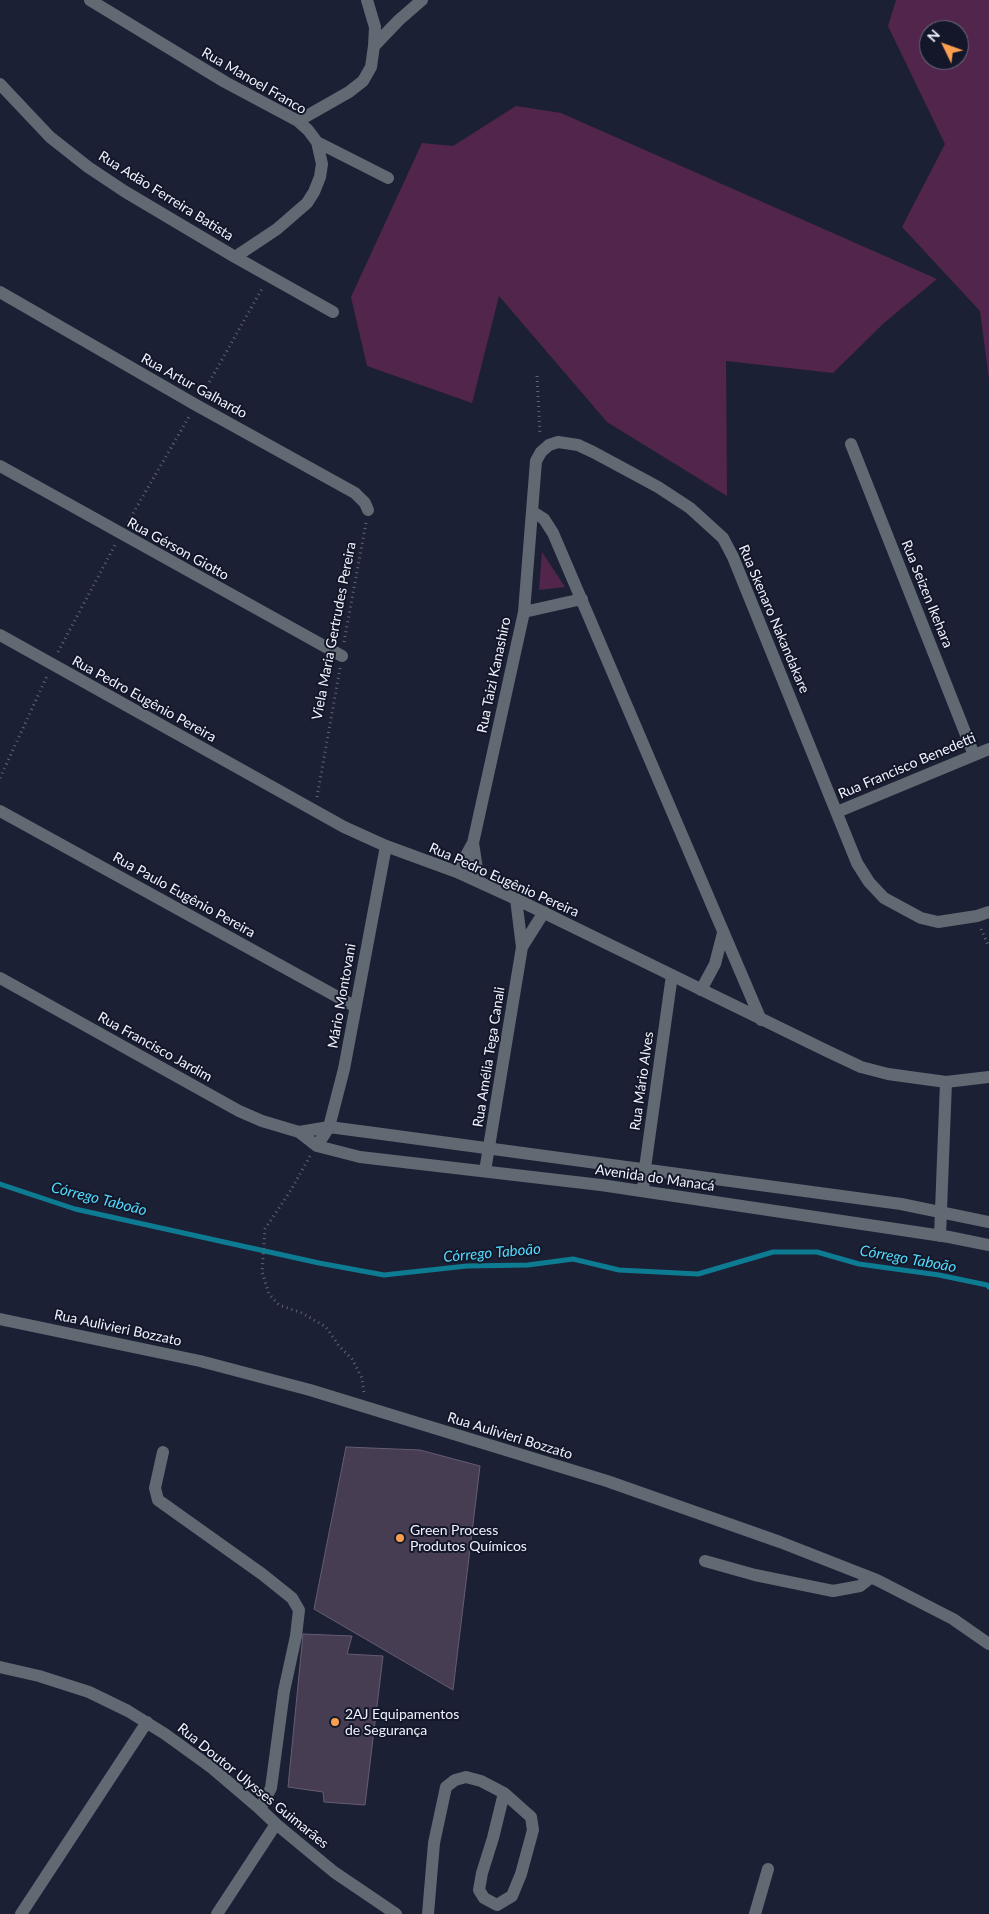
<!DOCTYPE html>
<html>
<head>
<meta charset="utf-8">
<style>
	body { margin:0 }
	#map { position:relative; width:989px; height:1914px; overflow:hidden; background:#1c2034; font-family:Lato,sans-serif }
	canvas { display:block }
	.north { position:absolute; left:919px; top:20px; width:50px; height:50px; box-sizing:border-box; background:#131729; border:1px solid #6b6f7e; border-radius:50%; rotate:312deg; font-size:14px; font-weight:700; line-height:20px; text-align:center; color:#f0f3fe }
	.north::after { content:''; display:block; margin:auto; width:18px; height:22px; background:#fa9f4f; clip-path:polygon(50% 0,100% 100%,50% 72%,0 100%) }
</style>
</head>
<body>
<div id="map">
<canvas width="989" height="1914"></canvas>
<div class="north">N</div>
</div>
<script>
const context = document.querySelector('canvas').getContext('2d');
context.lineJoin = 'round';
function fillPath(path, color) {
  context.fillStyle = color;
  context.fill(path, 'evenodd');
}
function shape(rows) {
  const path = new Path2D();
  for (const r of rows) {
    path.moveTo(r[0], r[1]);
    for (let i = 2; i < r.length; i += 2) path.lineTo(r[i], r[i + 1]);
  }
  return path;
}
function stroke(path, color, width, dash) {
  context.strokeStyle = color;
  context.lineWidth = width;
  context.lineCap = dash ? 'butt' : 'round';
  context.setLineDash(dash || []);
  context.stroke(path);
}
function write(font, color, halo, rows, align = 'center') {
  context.font = font + ' Lato,sans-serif';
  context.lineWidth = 4;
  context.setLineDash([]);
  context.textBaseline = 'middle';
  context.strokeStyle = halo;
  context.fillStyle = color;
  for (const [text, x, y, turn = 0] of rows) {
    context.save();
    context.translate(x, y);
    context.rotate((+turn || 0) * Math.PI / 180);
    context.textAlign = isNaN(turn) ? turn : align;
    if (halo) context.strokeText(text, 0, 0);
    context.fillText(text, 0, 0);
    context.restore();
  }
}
fillPath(shape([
	[896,0,989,0,989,379,980,311,902,227,945,144,888,26],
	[929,30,959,30,959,60,929,60],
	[516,106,561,113,937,279,884,323,833,373,726,361,727,496,607,422,499,296,472,403,367,366,351,297,422,143,453,146],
	[542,552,565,587,539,590]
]), '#52254c');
stroke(shape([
	[0,1184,75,1209,319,1263,384,1275,467,1266,528,1265,573,1259,619,1270,698,1274,773,1252,817,1252,859,1264,939,1275,987,1285,989,1287]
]), '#0d7b92', 5);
const building = shape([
	[346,1447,420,1450,480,1466,453,1690,314,1609,346,1447],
	[303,1634,352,1636,347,1654,383,1656,365,1805,324,1802,323,1792,288,1787,303,1634]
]);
fillPath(building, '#463d52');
stroke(building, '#655c73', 1);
stroke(shape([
	[537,376,540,434],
	[202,395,263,287],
	[128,522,190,415],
	[344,642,366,523],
	[58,652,115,545],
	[0,778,47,676],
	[317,797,340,668],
	[981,929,989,947],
	[310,1156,291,1190,265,1229,262,1272,269,1294,279,1305,302,1313,326,1327,339,1346,352,1359,362,1378,364,1393]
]), '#606475', 3, [1, 4]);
stroke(shape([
	[90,0,225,82,298,121,308,130,317,142,322,164,320,177,314,192,307,203,277,229,235,257],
	[374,46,399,20,422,0],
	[0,84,50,137,88,167,124,191,235,257,333,312],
	[298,121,349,92,363,81,371,67,374,46,375,27,367,0],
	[317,142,388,178],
	[0,292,196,405,355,493,365,503,368,510],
	[851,444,974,755],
	[0,466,342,656],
	[533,512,544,519,553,533,761,1020],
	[524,612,582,599],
	[0,635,344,827,386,846,457,872,516,899,827,1051,861,1067,888,1074,946,1082,989,1077],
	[0,811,354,1006],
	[837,812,989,749],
	[473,843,479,882],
	[457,872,473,843,524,612,536,461,541,452,549,445,558,442,578,445,593,452,658,487,690,508,723,538,733,557,857,863,869,882,884,898,921,918,938,922,977,916,989,912],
	[522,947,544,912],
	[0,978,239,1111,262,1121,299,1132,329,1127,367,1132,901,1204,989,1222],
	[701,990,715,964,723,933],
	[299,1132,317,1146,360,1157,601,1185,949,1237,989,1245],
	[317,1146,329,1127,344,1069,386,846],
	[485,1171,522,947,516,899],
	[643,1191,645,1168,672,975],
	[940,1236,946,1082],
	[0,1319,200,1361,310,1390,607,1481,780,1542,877,1580,953,1619,989,1644],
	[163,1452,155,1488,158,1500,262,1574,292,1598,299,1610,296,1636,284,1691,271,1788,260,1809],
	[705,1561,755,1575,833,1591,860,1586,870,1578],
	[0,1667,39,1676,89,1692,128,1711,165,1734,212,1768,260,1809,276,1824,334,1872,396,1914],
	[21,1914,147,1722],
	[217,1914,276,1824],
	[428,1914,434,1843,446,1787,455,1780,466,1777,481,1781,504,1793,531,1817,533,1830,521,1874,512,1896,497,1905,484,1898,479,1890,482,1873,493,1838,504,1793],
	[755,1914,768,1869]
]), '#616a72', 12);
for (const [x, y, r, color] of [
	[400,1538,5,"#fa9f4f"],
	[335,1722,5,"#fa9f4f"]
]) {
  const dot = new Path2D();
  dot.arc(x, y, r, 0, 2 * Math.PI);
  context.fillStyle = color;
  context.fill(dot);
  stroke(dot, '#131729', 2);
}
write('14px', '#f0f3fe', '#131729', [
	["Rua Manoel Franco",254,81,30],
	["Rua Adão Ferreira Batista",166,196,32],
	["Rua Artur Galhardo",194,386,29],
	["Rua Gérson Giotto",178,549,29],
	["Rua Seizen Ikehara",927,594,68],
	["Rua Skenaro Nakandakare",774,619,67],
	["Viela Maria Gertrudes Pereira",334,631,-79],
	["Rua Taizi Kanashiro",494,675,-78],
	["Rua Pedro Eugênio Pereira",144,699,29],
	["Rua Francisco Benedetti",907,766,-23],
	["Rua Pedro Eugênio Pereira",504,880,24],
	["Rua Paulo Eugênio Pereira",184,895,29],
	["Mário Montovani",342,996,-80],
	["Rua Francisco Jardim",155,1047,29],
	["Rua Amélia Tega Canali",489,1057,-81],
	["Rua Mário Alves",642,1081,-82],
	["Avenida do Manacá",655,1178,8],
	["Rua Aulivieri Bozzato",118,1328,12],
	["Rua Aulivieri Bozzato",510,1436,17],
	["Rua Doutor Ulysses Guimarães",253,1786,39]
]);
write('14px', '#f0f3fe', '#131729', [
	["Green Process",410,1530],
	["Produtos Químicos",410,1546],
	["2AJ Equipamentos",345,1714],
	["de Segurança",345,1730]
], 'left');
write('italic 15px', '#53dafb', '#131729', [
	["Córrego Taboão",99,1199,14],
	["Córrego Taboão",492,1253,-5],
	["Córrego Taboão",908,1259,10]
]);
</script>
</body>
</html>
